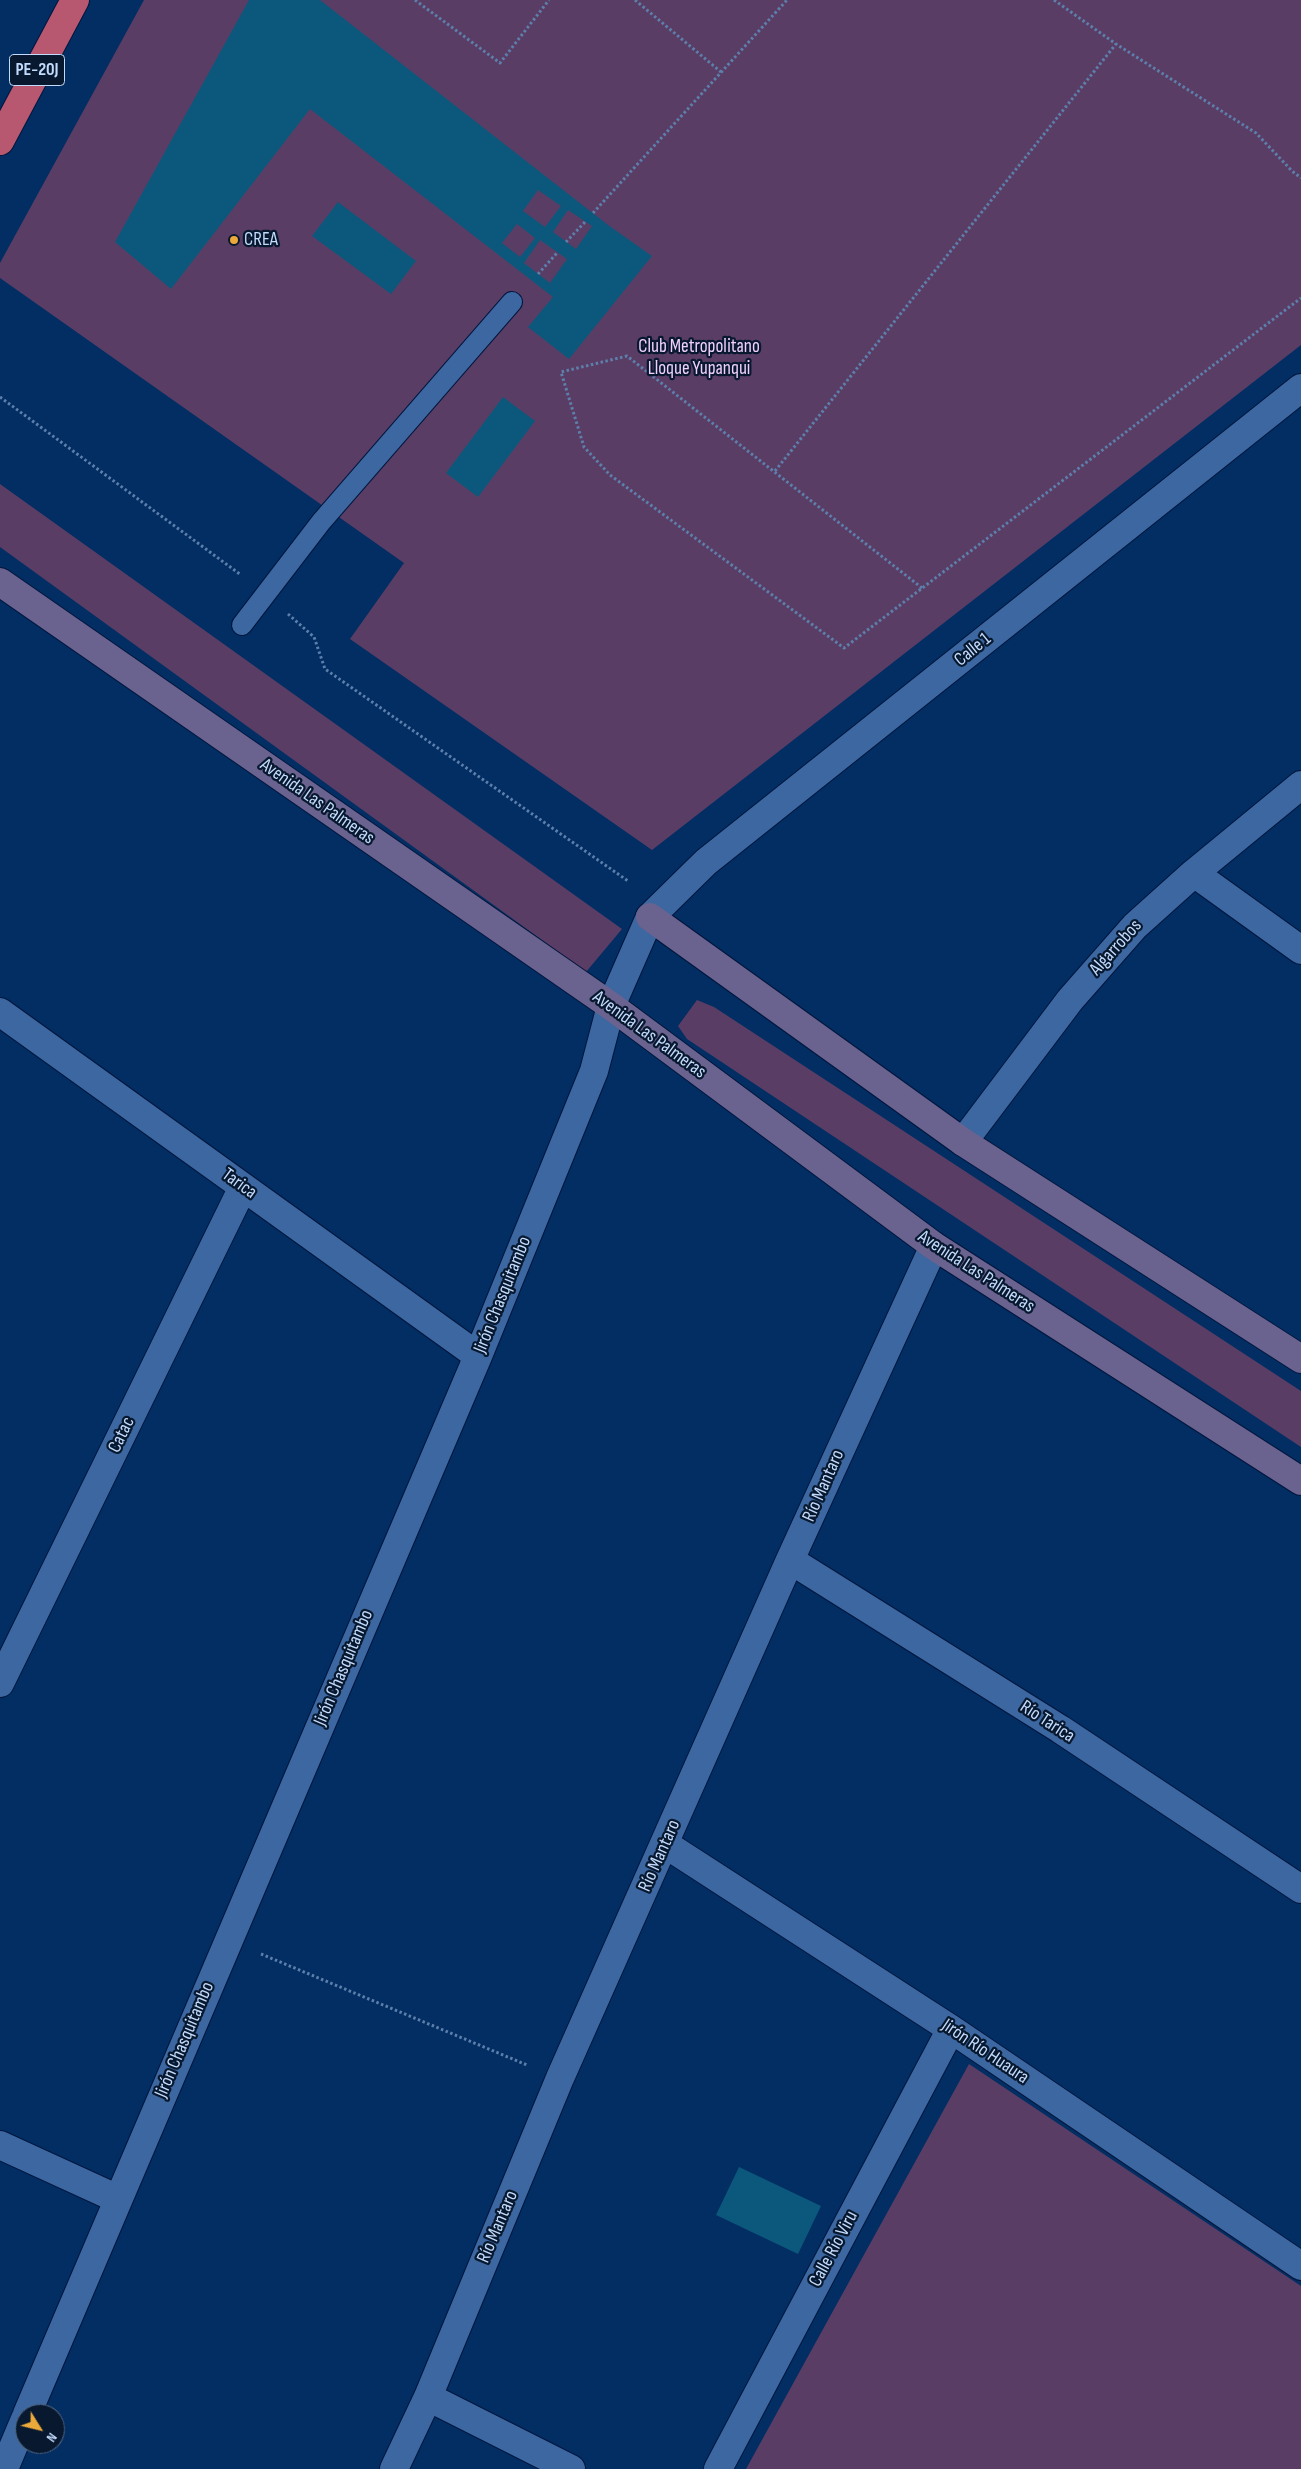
<!DOCTYPE html>
<html>
<head>
<meta charset="utf-8">
<style>
	body { margin:0 }
	#map { position:relative; width:1301px; height:2469px; overflow:hidden; background:#022e63; font-family:"Sofia Sans Condensed",sans-serif }
	canvas { display:block }
	.north { position:absolute; left:15px; top:2404px; width:50px; height:50px; box-sizing:border-box; background:#07182f; border:1px solid #526681; border-radius:50%; rotate:126deg; font-size:14px; font-weight:700; line-height:20px; text-align:center; color:#c2dafb }
	.north::after { content:''; display:block; margin:auto; width:18px; height:22px; background:#eba93a; clip-path:polygon(50% 0,100% 100%,50% 72%,0 100%) }
</style>
</head>
<body>
<div id="map">
<canvas width="1301" height="2469"></canvas>
<div class="north">N</div>
</div>
<script>
const context = document.querySelector('canvas').getContext('2d');
context.lineJoin = 'round';
function fillPath(path, color) {
  context.fillStyle = color;
  context.fill(path, 'evenodd');
}
function shape(rows) {
  const path = new Path2D();
  for (const r of rows) {
    path.moveTo(r[0], r[1]);
    for (let i = 2; i < r.length; i += 2) path.lineTo(r[i], r[i + 1]);
  }
  return path;
}
function stroke(path, color, width, dash) {
  context.strokeStyle = color;
  context.lineWidth = width;
  context.lineCap = dash ? 'butt' : 'round';
  context.setLineDash(dash || []);
  context.stroke(path);
}
function write(font, color, halo, rows, align = 'center') {
  context.font = font + ' "Sofia Sans Condensed",sans-serif';
  context.lineWidth = 4.5;
  context.setLineDash([]);
  context.textBaseline = 'middle';
  context.strokeStyle = halo;
  context.fillStyle = color;
  for (const [text, x, y, turn = 0] of rows) {
    context.save();
    context.translate(x, y);
    context.rotate((+turn || 0) * Math.PI / 180);
    context.textAlign = isNaN(turn) ? turn : align;
    if (halo) context.strokeText(text, 0, 0);
    context.fillText(text, 0, 0);
    context.restore();
  }
}
fillPath(shape([
	[144,0,1301,0,1301,345,652,850,350,639,404,563,0,278,0,263],
	[0,484,622,929,586,972,0,547],
	[697,1000,714,1007,1301,1391,1301,1447,687,1039,678,1026],
	[969,2064,1301,2286,1301,2469,746,2469]
]), '#5a3d65');
fillPath(shape([
	[249,0,320,0,608,225,652,256,569,359,528,327,553,297,310,109,171,289,115,242],
	[538,190,561,206,545,227,523,211],
	[568,210,592,226,576,249,553,232],
	[517,224,535,238,520,257,502,243],
	[540,240,567,259,550,283,524,263],
	[338,202,416,261,391,294,312,236],
	[503,397,535,421,478,497,446,473],
	[739,2167,821,2206,798,2254,716,2215]
]), '#0c587c');
const service = shape([
	[242,625,321,522,512,302]
]);
const pedestrian = shape([
	[0,2145,118,2199]
]);
const minor = shape([
	[1194,873,1301,950],
	[0,1012,478,1356],
	[963,1142,1070,1000,1135,926,1194,873,1301,785],
	[790,1560,1060,1729,1301,1889],
	[0,1683,243,1187],
	[665,1844,951,2029,1301,2266],
	[428,2397,571,2469],
	[27,2414,478,1356,594,1071,611,1006,650,917],
	[4,2469,25,2419],
	[394,2469,428,2397,560,2078,790,1560,934,1246],
	[718,2469,951,2029]
]);
const tertiary = shape([
	[650,917,706,862,1301,388]
]);
const secondary = shape([
	[0,582,611,1006,934,1246,1301,1481],
	[650,917,963,1142,1301,1359]
]);
const trunk = shape([
	[0,141,75,0]
]);
stroke(service, '#00163d', 22);
stroke(pedestrian, '#00163d', 30);
stroke(minor, '#00163d', 30);
stroke(tertiary, '#00163d', 30);
stroke(secondary, '#00163d', 30);
stroke(trunk, '#00163d', 30);
stroke(shape([
	[415,0,500,63,549,0],
	[635,0,721,72],
	[1054,0,1116,44,1256,133,1292,171,1301,178],
	[593,213,787,0],
	[566,242,585,222],
	[538,274,557,253],
	[0,397,241,575],
	[775,471,1116,44],
	[922,588,627,356,561,372,584,447,610,475,844,648,1301,298],
	[288,614,314,637,325,669,628,881],
	[261,1954,527,2065]
]), '#5d7fab', 3, [2.5, 2.5]);
stroke(service, '#3c67a1', 20);
stroke(pedestrian, '#3c67a1', 28);
stroke(minor, '#3c67a1', 28);
stroke(tertiary, '#3c67a1', 28);
stroke(secondary, '#6a628f', 28);
stroke(trunk, '#b85870', 28);
for (const [x, y, r, color] of [
	[234,240,5,"#eba93a"]
]) {
  const dot = new Path2D();
  dot.arc(x, y, r, 0, 2 * Math.PI);
  context.fillStyle = color;
  context.fill(dot);
  stroke(dot, '#07182f', 2);
}
for (const [x, y, w] of [
	[37,70,55]
]) {
  const box = new Path2D();
  box.roundRect(x - w / 2, y - 15.5, w, 31, 4);
  context.fillStyle = '#07182f';
  context.fill(box);
  stroke(box, '#c2dafb', 1);
}
write('bold 18px', '#c2dafb', null, [
	["PE-20J",37,70]
]);
write('19px', '#c2dafb', '#07182f', [
	["CREA",244,240]
], 'left');
write('19px', '#f1d0fe', '#07182f', [
	["Club Metropolitano",699,347],
	["Lloque Yupanqui",699,369]
]);
write('19px', '#c2dafb', '#07182f', [
	["Calle 1",973,650,-39],
	["Avenida Las Palmeras",317,802,35],
	["Algarrobos",1116,948,-48],
	["Avenida Las Palmeras",649,1035,36],
	["Tarica",239,1184,36],
	["Avenida Las Palmeras",976,1272,33],
	["Jirón Chasquitambo",503,1295,-68],
	["Catac",122,1435,-64],
	["Río Mantaro",824,1486,-66],
	["Jirón Chasquitambo",344,1668,-67],
	["Río Tarica",1047,1722,33],
	["Río Mantaro",660,1856,-66],
	["Jirón Chasquitambo",185,2040,-67],
	["Jirón Río Huaura",985,2052,34],
	["Río Mantaro",498,2227,-67],
	["Calle Río Viru",834,2249,-62]
]);
</script>
</body>
</html>
